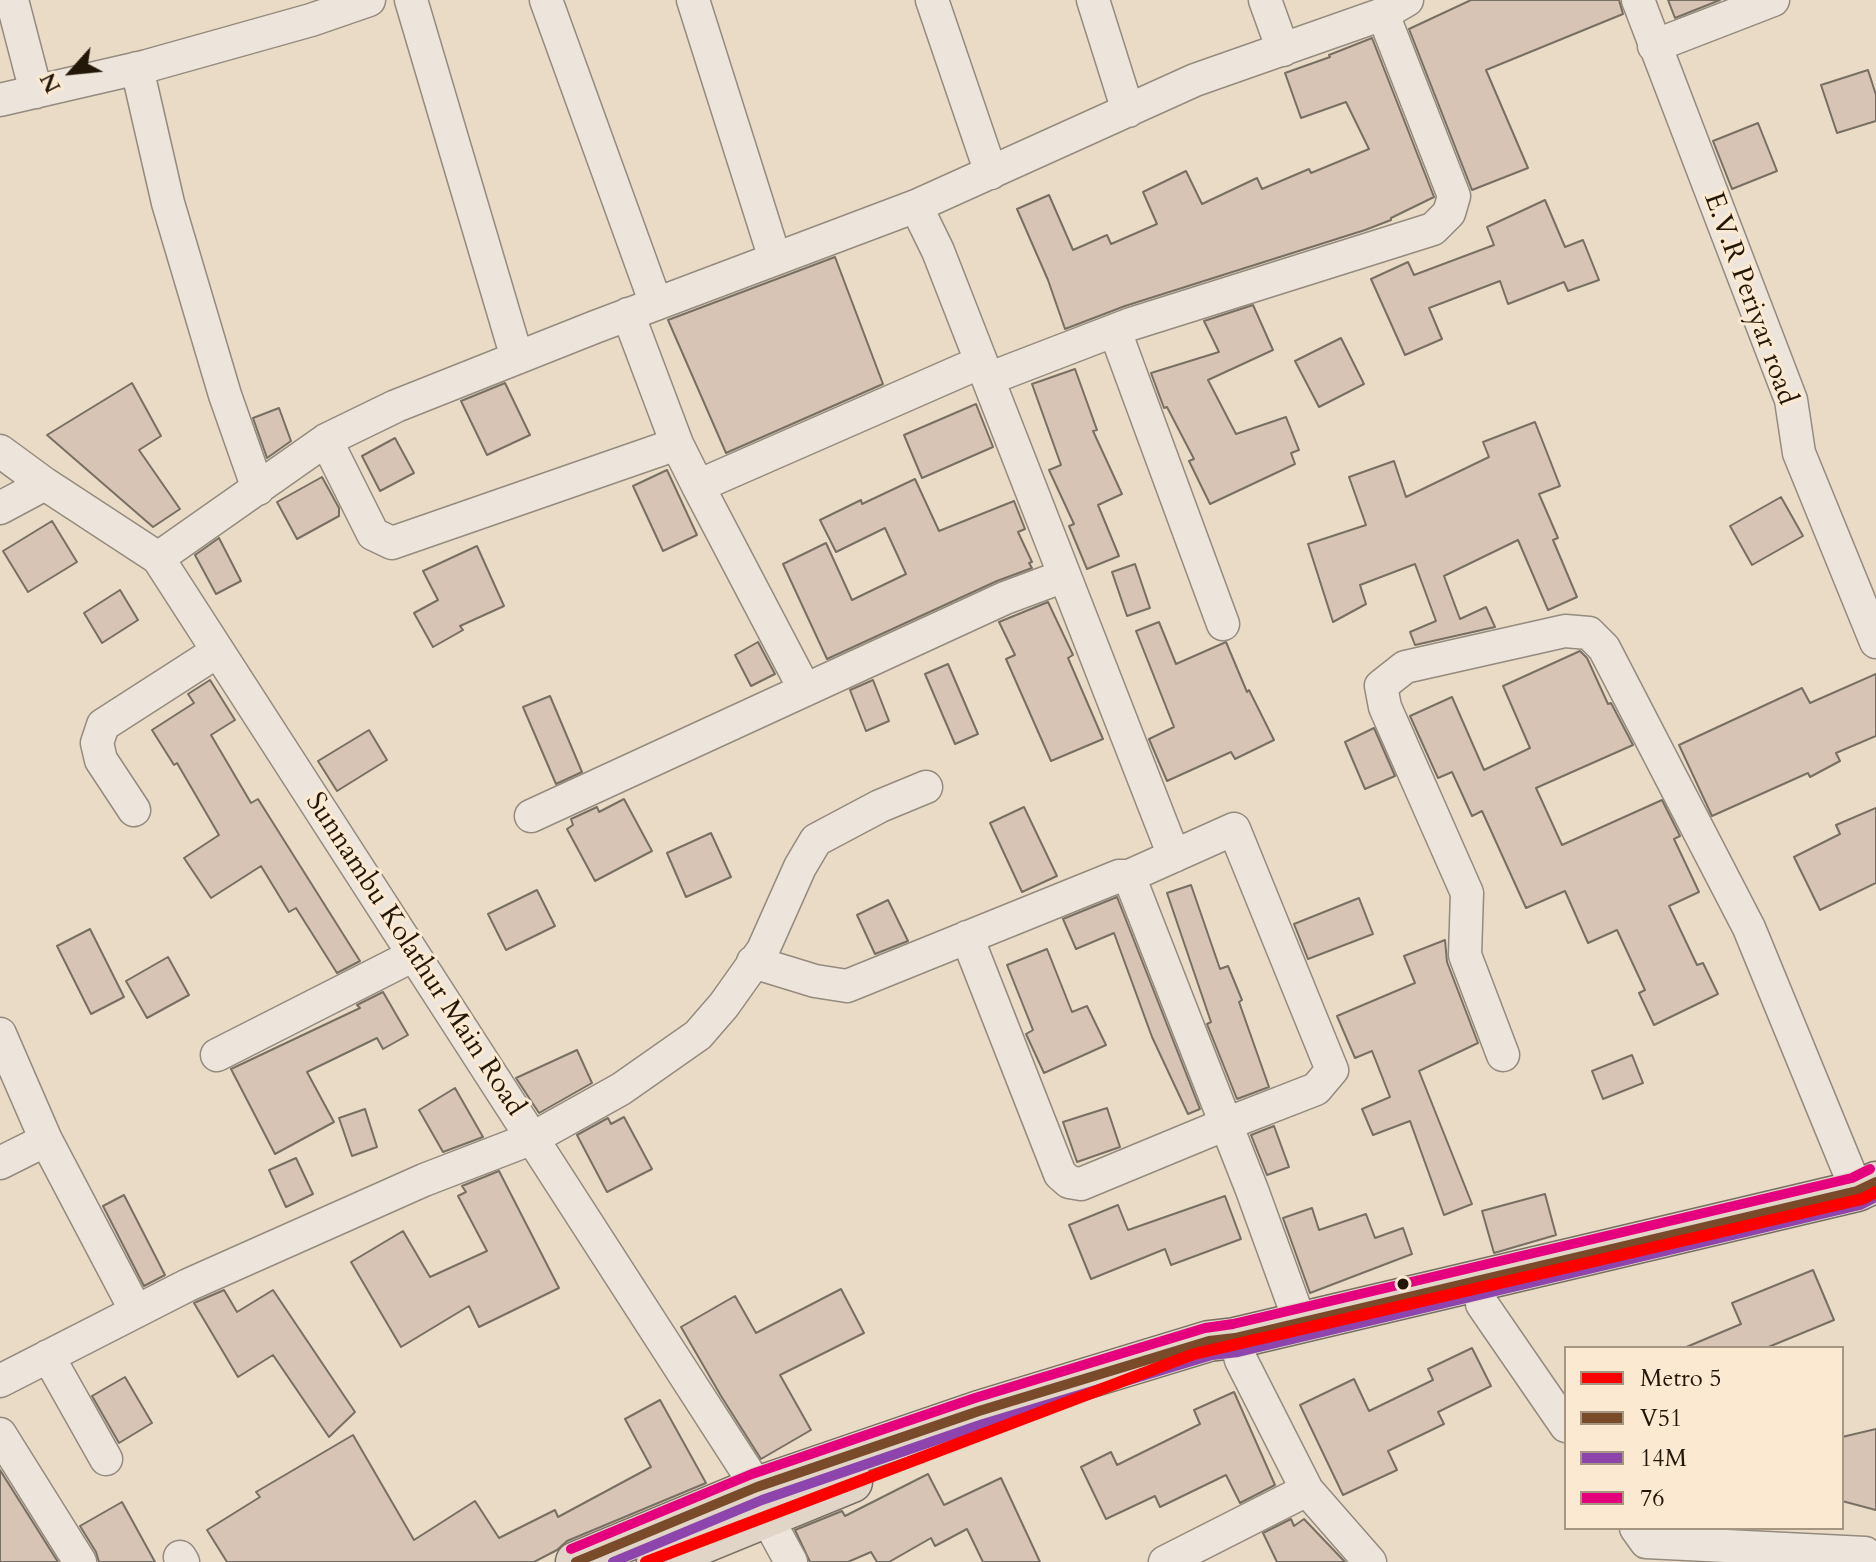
<!DOCTYPE html>
<html>
<head>
<meta charset="utf-8">
<style>
	body { margin:0 }
	#map { position:relative; width:1876px; height:1562px; overflow:hidden; background:#eadbc7; font-family:Cardo,serif }
	canvas { display:block }
	.legend { position:absolute; left:1564px; top:1346px; width:280px; height:184px; box-sizing:border-box; background:#fbead1; border:2px solid #a59681; margin:0; padding:10px 14px; list-style:none; font-size:24px; color:#231709 }
	.legend li { display:flex; align-items:center; gap:16px; height:40px }
	.legend b { width:40px; border:2px solid #a59681 }
	.north { position:absolute; left:32px; top:32px; width:80px; height:80px; -webkit-text-stroke:6px #fbead1; paint-order:stroke; rotate:243deg; font-size:22px; font-weight:700; line-height:32px; text-align:center; color:#231709 }
	.north::after { content:''; display:block; margin:auto; width:28px; height:36px; background:#231709; clip-path:polygon(50% 0,100% 100%,50% 72%,0 100%) }
</style>
</head>
<body>
<div id="map">
<canvas width="1876" height="1562"></canvas>
<ul class="legend">
<li><b style="height:10px;background:#f00"></b>Metro 5</li>
<li><b style="height:10px;background:#7a4b2a"></b>V51</li>
<li><b style="height:10px;background:#8e44ad"></b>14M</li>
<li><b style="height:10px;background:#e5007d"></b>76</li>
</ul>
<div class="north">N</div>
</div>
<script>
const context = document.querySelector('canvas').getContext('2d');
context.lineJoin = 'round';
function fillPath(path, color) {
  context.fillStyle = color;
  context.fill(path, 'evenodd');
}
function shape(rows) {
  const path = new Path2D();
  for (const r of rows) {
    path.moveTo(r[0], r[1]);
    for (let i = 2; i < r.length; i += 2) path.lineTo(r[i], r[i + 1]);
  }
  return path;
}
function stroke(path, color, width, dash) {
  context.strokeStyle = color;
  context.lineWidth = width;
  context.lineCap = dash ? 'butt' : 'round';
  context.setLineDash(dash || []);
  context.stroke(path);
}
function write(font, color, halo, rows, align = 'center') {
  context.font = font + ' Cardo,serif';
  context.lineWidth = 6;
  context.setLineDash([]);
  context.textBaseline = 'middle';
  context.strokeStyle = halo;
  context.fillStyle = color;
  for (const [text, x, y, turn = 0] of rows) {
    context.save();
    context.translate(x, y);
    context.rotate((+turn || 0) * Math.PI / 180);
    context.textAlign = isNaN(turn) ? turn : align;
    if (halo) context.strokeText(text, 0, 0);
    context.fillText(text, 0, 0);
    context.restore();
  }
}
const building = shape([
	[1471,0,1619,0,1623,14,1486,70,1528,168,1472,190,1409,29,1471,0],
	[1668,0,1720,0,1675,18,1668,0],
	[1372,38,1434,197,1391,218,1391,220,1365,230,1125,306,1065,329,1048,280,1017,209,1049,195,1073,250,1107,235,1111,244,1157,224,1143,192,1186,171,1202,204,1257,178,1262,189,1309,169,1311,173,1369,149,1346,102,1301,118,1285,73,1330,57,1329,55,1372,38],
	[1868,70,1876,95,1876,121,1837,133,1821,85,1868,70],
	[1758,123,1777,171,1732,189,1713,141,1758,123],
	[1545,200,1565,247,1583,240,1599,280,1568,291,1564,282,1508,304,1500,281,1429,308,1442,339,1405,355,1371,279,1408,262,1414,275,1494,245,1487,227,1545,200],
	[835,257,883,384,726,453,668,320,835,257],
	[1253,305,1273,350,1208,380,1236,434,1286,417,1299,450,1291,453,1295,464,1210,504,1189,461,1194,459,1167,407,1164,408,1151,373,1219,352,1204,321,1253,305],
	[1341,338,1364,384,1319,407,1295,361,1341,338],
	[1075,369,1097,430,1093,431,1122,494,1098,505,1119,556,1087,569,1069,526,1074,524,1049,470,1061,465,1032,384,1075,369],
	[132,383,161,436,139,450,180,509,153,527,47,435,132,383],
	[505,383,530,435,487,455,461,401,505,383],
	[976,404,993,447,922,478,904,435,976,404],
	[279,408,291,441,267,458,253,418,279,408],
	[1535,422,1560,486,1539,494,1558,538,1553,540,1577,597,1548,610,1518,540,1444,576,1460,619,1486,607,1495,627,1415,645,1410,632,1436,621,1415,564,1360,585,1366,604,1333,622,1308,544,1366,525,1349,477,1394,461,1406,497,1489,457,1483,442,1535,422],
	[395,438,414,473,380,491,362,456,395,438],
	[667,470,697,535,663,551,633,486,667,470],
	[322,477,339,508,339,516,297,539,277,502,322,477],
	[915,479,939,531,1014,501,1025,529,1018,532,1032,562,1029,563,1032,568,997,581,827,659,783,564,826,543,852,600,906,574,885,528,836,552,820,520,861,500,862,504,915,479],
	[1781,497,1803,536,1752,565,1730,526,1781,497],
	[52,521,77,562,28,592,3,551,52,521],
	[219,538,241,581,216,594,195,555,219,538],
	[477,546,504,606,460,626,463,630,433,647,414,613,438,600,423,571,477,546],
	[1135,564,1150,608,1127,616,1112,572,1135,564],
	[120,590,138,620,102,643,84,613,120,590],
	[1048,602,1073,655,1068,658,1103,739,1051,761,1006,659,1015,655,999,622,1048,602],
	[1159,622,1176,664,1226,642,1247,692,1249,690,1274,740,1235,759,1231,752,1167,781,1149,739,1174,727,1136,631,1159,622],
	[758,642,775,674,751,686,735,655,758,642],
	[1580,651,1587,658,1608,704,1611,703,1633,745,1536,788,1562,845,1662,800,1680,836,1674,839,1699,892,1669,906,1697,965,1703,963,1718,994,1654,1025,1639,993,1645,990,1617,930,1588,943,1565,891,1526,908,1482,811,1472,816,1452,772,1438,778,1410,716,1452,697,1484,770,1530,748,1503,686,1580,651],
	[948,664,978,734,955,744,925,674,948,664],
	[1876,674,1876,736,1836,753,1840,761,1810,777,1808,773,1712,816,1679,745,1802,688,1810,703,1876,674],
	[210,680,235,720,211,735,251,803,258,799,360,961,337,973,296,908,289,912,261,866,211,898,184,858,219,835,177,763,174,765,152,730,194,703,188,694,210,680],
	[873,680,889,721,866,731,850,690,873,680],
	[550,696,582,772,556,784,523,707,550,696],
	[1374,728,1395,776,1365,789,1345,742,1374,728],
	[369,730,387,760,337,791,318,761,369,730],
	[624,799,652,851,595,881,567,829,573,825,571,819,597,807,599,812,624,799],
	[1024,807,1057,876,1022,892,990,823,1024,807],
	[1876,808,1876,883,1820,910,1794,857,1840,834,1836,825,1876,808],
	[711,833,731,877,686,897,667,853,711,833],
	[1191,885,1220,969,1228,966,1242,1000,1239,1002,1269,1087,1237,1099,1207,1024,1211,1022,1167,893,1191,885],
	[537,890,555,926,506,950,488,914,537,890],
	[1117,897,1200,1109,1188,1114,1152,1037,1114,933,1076,949,1063,919,1117,897],
	[1359,898,1373,934,1308,959,1294,924,1359,898],
	[888,900,908,941,875,954,857,915,888,900],
	[90,929,124,997,91,1014,57,946,90,929],
	[1445,940,1447,962,1478,1043,1419,1071,1472,1204,1444,1215,1410,1121,1373,1135,1362,1109,1390,1097,1372,1051,1355,1058,1337,1016,1415,983,1404,956,1445,940],
	[1047,949,1072,1012,1087,1006,1106,1045,1044,1073,1026,1034,1033,1030,1007,965,1047,949],
	[168,957,189,995,147,1018,126,981,168,957],
	[383,992,408,1035,383,1049,377,1038,307,1072,334,1122,275,1154,231,1069,360,1008,357,1005,383,992],
	[577,1050,592,1083,539,1113,516,1078,577,1050],
	[1632,1055,1643,1083,1603,1099,1592,1071,1632,1055],
	[455,1088,483,1137,443,1152,419,1110,455,1088],
	[1107,1108,1120,1147,1077,1162,1063,1122,1107,1108],
	[365,1109,377,1147,352,1156,339,1118,365,1109],
	[624,1117,652,1169,607,1192,577,1135,608,1118,611,1124,624,1117],
	[1274,1126,1289,1167,1267,1175,1251,1135,1274,1126],
	[296,1158,313,1194,286,1207,269,1170,296,1158],
	[499,1171,559,1288,479,1327,469,1306,401,1347,351,1262,403,1231,430,1277,487,1251,458,1196,466,1192,462,1186,499,1171],
	[1545,1194,1556,1235,1494,1253,1482,1211,1545,1194],
	[124,1195,165,1275,144,1286,103,1206,124,1195],
	[1225,1196,1241,1239,1171,1265,1165,1249,1091,1279,1069,1225,1118,1205,1128,1230,1225,1196],
	[1312,1208,1319,1230,1366,1214,1375,1238,1403,1228,1412,1254,1310,1293,1283,1218,1312,1208],
	[1813,1270,1834,1320,1766,1348,1684,1348,1741,1324,1732,1303,1813,1270],
	[841,1289,864,1333,780,1375,811,1430,761,1459,721,1396,681,1327,735,1296,756,1333,841,1289],
	[224,1290,237,1312,273,1290,355,1412,329,1437,273,1355,238,1377,194,1303,224,1290],
	[1472,1348,1491,1386,1438,1412,1444,1424,1388,1451,1397,1470,1343,1495,1300,1405,1354,1379,1369,1411,1433,1380,1428,1369,1472,1348],
	[125,1377,152,1423,119,1443,92,1396,125,1377],
	[1234,1392,1275,1485,1240,1503,1226,1475,1160,1507,1155,1496,1106,1519,1081,1467,1111,1452,1117,1465,1200,1424,1194,1410,1234,1392],
	[660,1400,706,1483,567,1541,557,1550,534,1562,227,1562,207,1530,260,1497,256,1492,353,1435,414,1540,475,1501,499,1538,555,1510,558,1517,651,1467,625,1419,660,1400],
	[1876,1429,1876,1510,1842,1501,1842,1437,1876,1429],
	[0,1470,58,1562,0,1562,0,1470],
	[928,1474,944,1505,1001,1478,1040,1562,983,1562,967,1529,935,1546,931,1538,889,1562,877,1562,871,1552,848,1562,810,1562,795,1530,842,1511,845,1516,928,1474],
	[122,1502,155,1562,99,1562,96,1552,80,1526,122,1502],
	[1291,1519,1294,1526,1304,1519,1345,1562,1277,1562,1263,1533,1291,1519]
]);
fillPath(building, '#d7c4b5');
stroke(building, '#786f63', 2);
const minor = shape([
	[12,0,36,92],
	[411,0,517,358],
	[546,0,656,304],
	[693,0,775,259],
	[932,0,991,173],
	[1093,0,1128,111],
	[1265,0,1283,50],
	[1638,0,1791,400,1799,453,1876,642],
	[1654,46,1773,0],
	[137,68,168,203,225,395,258,489],
	[0,100,147,66,311,20,369,0],
	[916,206,938,251,1174,856],
	[628,314,677,444,698,486,981,362],
	[1115,331,1223,624],
	[988,379,1131,324,1433,229,1449,213,1454,196,1383,14,1407,0],
	[326,440,373,534,392,543,677,444],
	[0,451,45,484,158,558,757,1487,766,1516,791,1562],
	[698,486,805,690],
	[0,508,45,484],
	[158,558,326,440,396,406,595,327,916,206,1195,80,1383,14],
	[134,810,101,760,97,743,103,725,218,651],
	[531,816,1005,598,1064,576],
	[967,937,1060,1174,1069,1182,1081,1184,1226,1124,1316,1089,1332,1070,1234,829,1129,876,1177,999,1226,1124,1252,1190,1300,1322],
	[753,962,815,981,847,986,1119,876,1129,876],
	[0,1034,46,1140,136,1311],
	[217,1055,414,955],
	[1503,1055,1465,955,1467,893,1385,707,1381,686,1405,667,1565,631,1589,633,1604,648,1749,928,1857,1191],
	[0,1163,46,1140],
	[1482,1304,1566,1426],
	[1235,1338,1241,1360,1307,1490,1370,1562],
	[48,1356,106,1459],
	[0,1381,188,1285,424,1180,533,1138,621,1089,698,1035,724,1005,763,950,800,867,816,840,880,806,926,787],
	[0,1434,80,1562],
	[1636,1528,1646,1542,1865,1553,1871,1562],
	[180,1557,183,1562],
	[1165,1562,1307,1490]
]);
const major = shape([
	[576,1562,757,1487,979,1411,1209,1341,1235,1338,1857,1191,1876,1182],
	[657,1562,852,1482]
]);
stroke(minor, '#948a7d', 35);
stroke(major, '#786f63', 43);
stroke(minor, '#ede5db', 32);
stroke(major, '#e0d5c6', 40);
stroke(shape([
	[576,1562,757,1487,979,1411,1209,1341,1235,1338,1857,1191,1876,1182]
]), '#7a4b2a', 10);
stroke(shape([
	[613,1562,762,1500,983,1424,1212,1355,1238,1352,1860,1205,1876,1197]
]), '#8e44ad', 10);
stroke(shape([
	[571,1549,752,1474,975,1398,1205,1328,1233,1324,1852,1178,1870,1169]
]), '#e5007d', 10);
stroke(shape([
	[646,1562,1194,1354,1862,1199,1876,1192]
]), '#f00', 12);
for (const [x, y, r, color] of [
	[1403,1284,7,"#231709"]
]) {
  const dot = new Path2D();
  dot.arc(x, y, r, 0, 2 * Math.PI);
  context.fillStyle = color;
  context.fill(dot);
  stroke(dot, '#fbead1', 3);
}
write('28px', '#231709', '#fbead1', [
	["E.V.R Periyar road",1749,299,70],
	["Sunnambu Kolathur Main Road",414,955,57]
]);
</script>
</body>
</html>
